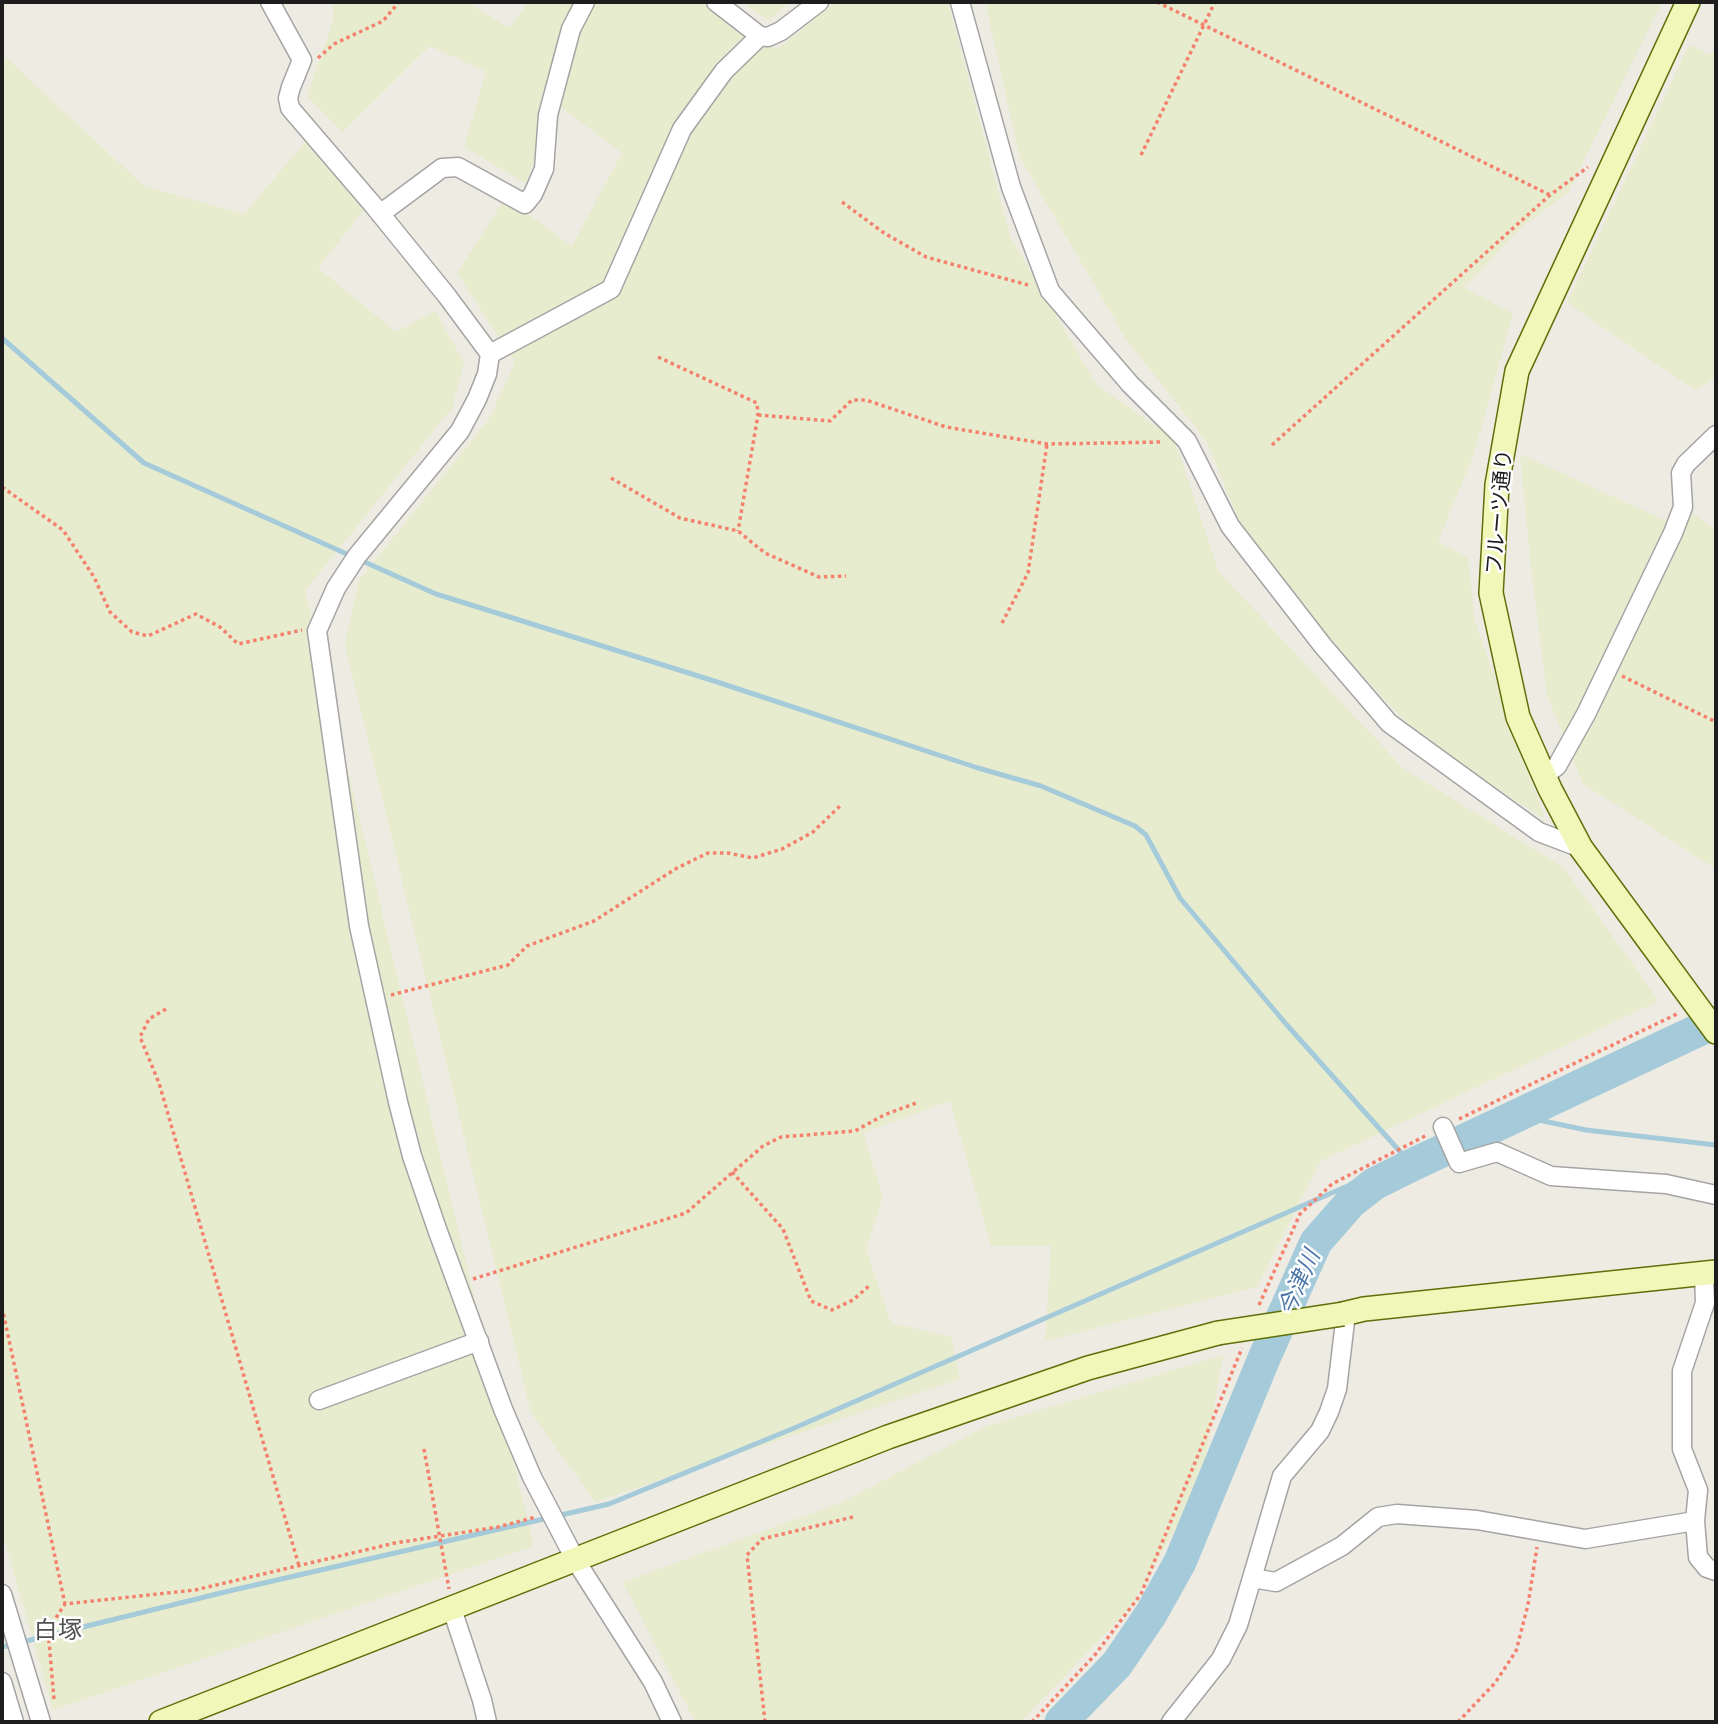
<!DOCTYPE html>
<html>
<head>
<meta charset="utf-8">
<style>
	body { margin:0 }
	#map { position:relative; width:1718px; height:1724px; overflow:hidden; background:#eeebe3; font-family:Ubuntu,sans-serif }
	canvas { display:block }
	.frame { position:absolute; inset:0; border:4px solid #1d1d1d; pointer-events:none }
</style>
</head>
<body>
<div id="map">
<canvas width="1718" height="1724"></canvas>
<div class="frame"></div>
</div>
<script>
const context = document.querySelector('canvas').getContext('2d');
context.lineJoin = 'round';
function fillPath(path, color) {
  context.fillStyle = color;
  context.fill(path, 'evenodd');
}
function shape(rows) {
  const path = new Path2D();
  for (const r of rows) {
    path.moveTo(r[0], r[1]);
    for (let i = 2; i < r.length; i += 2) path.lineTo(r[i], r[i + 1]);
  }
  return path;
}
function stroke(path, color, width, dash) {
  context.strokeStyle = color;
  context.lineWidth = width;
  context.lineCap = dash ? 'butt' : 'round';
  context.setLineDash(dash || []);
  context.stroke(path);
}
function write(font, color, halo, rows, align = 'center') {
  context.font = font + ' Ubuntu,"Noto Sans JP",sans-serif';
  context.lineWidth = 5;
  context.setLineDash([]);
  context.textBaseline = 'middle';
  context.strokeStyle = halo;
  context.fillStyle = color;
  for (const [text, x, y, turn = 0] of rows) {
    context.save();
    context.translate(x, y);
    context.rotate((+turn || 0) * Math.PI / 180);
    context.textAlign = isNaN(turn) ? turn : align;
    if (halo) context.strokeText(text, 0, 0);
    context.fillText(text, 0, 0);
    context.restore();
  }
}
fillPath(shape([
	[333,2,467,2,509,28,529,2,714,2,776,50,835,2,948,2,1010,236,1096,384,1174,439,1219,572,1403,768,1564,868,1659,1001,1321,1161,1257,1287,1045,1341,1051,1246,991,1246,950,1101,863,1133,883,1197,866,1249,891,1323,951,1337,960,1379,595,1502,531,1413,345,645,359,580,489,419,515,362,457,273,505,198,572,246,622,153,554,102,526,184,464,147,486,72,430,46,343,132,307,96,333,21],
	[742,2,790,2,768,21],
	[985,2,1662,2,1568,193,1523,226,1464,288,1513,313,1474,454,1438,542,1468,557,1475,622,1545,819,1427,745,1317,627,1243,531,1207,442,1126,339,1020,158],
	[1689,45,1711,55,1716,47,1716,377,1695,390,1567,303],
	[2,54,144,186,244,214,306,141,364,210,318,268,396,332,435,311,464,362,452,408,305,591,534,1546,53,1710,2,1532],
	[1520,454,1669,522,1689,511,1716,530,1716,869,1583,784,1547,695,1530,558],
	[1223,1355,1201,1484,1130,1608,1021,1722,695,1722,623,1582,840,1503,987,1426]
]), '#e8ecce');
stroke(shape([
	[2,338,144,463,436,594,711,680,978,768,1041,786,1135,826,1146,835,1180,898,1286,1024,1412,1165],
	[1515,1115,1586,1130,1716,1145],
	[2,1647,229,1591,609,1504,792,1429,1359,1181,1406,1156]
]), '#a5cbda', 5);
stroke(shape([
	[1061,1722,1117,1664,1151,1614,1180,1562,1265,1356,1316,1242,1351,1202,1374,1184,1412,1165,1716,1022]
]), '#a5cbda', 33);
const street = shape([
	[270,2,302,60,291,87,288,98,290,108,374,206,447,296,490,354,487,374,477,399,460,431,357,556,336,588,317,631,359,926,398,1102,412,1156,437,1229,503,1409,532,1477,576,1561,653,1682,672,1722],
	[716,2,760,36,768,37,781,31,819,2],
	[960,2,1011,187,1050,291,1130,384,1187,441,1230,526,1323,646,1389,723,1539,832,1581,848],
	[380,214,442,168,458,167,525,204,533,194,544,169,548,115,571,29,585,2],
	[490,354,611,289,682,129,724,71,760,36],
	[1545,775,1557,766,1586,714,1673,533,1683,507,1681,473,1686,464,1716,435],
	[1443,1127,1459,1163,1497,1152,1551,1176,1666,1184,1716,1195],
	[1704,1274,1705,1303,1682,1371,1682,1449,1698,1490,1695,1521,1698,1557,1707,1568,1716,1571],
	[319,1400,479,1341],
	[1252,1578,1282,1476,1320,1431,1329,1412,1337,1389,1346,1313],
	[2,1594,41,1722],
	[452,1609,482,1700,487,1722],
	[2,1682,14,1722],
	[1171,1722,1221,1659,1238,1625,1252,1578,1276,1582,1342,1546,1378,1517,1397,1514,1477,1520,1585,1539,1695,1521]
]);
const secondary = shape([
	[1688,2,1517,371,1497,485,1491,593,1518,717,1550,789,1581,848,1716,1032],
	[1343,1314,1364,1309,1716,1272],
	[161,1722,888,1437,1088,1368,1218,1333]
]);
stroke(street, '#a4a4a4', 21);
stroke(secondary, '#5f6f09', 26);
stroke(shape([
	[1157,2,1550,195],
	[318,58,334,44,383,21,399,2],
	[1141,155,1215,2],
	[842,202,884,233,926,257,1028,285],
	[658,357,757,403,758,415,738,531],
	[758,415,830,421,852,400,866,400,946,427,1047,444,1163,442],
	[1272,445,1550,195,1588,167],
	[611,478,680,518,738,531,765,553,819,577,846,576],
	[2,487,63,530,94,577,110,612,132,632,148,636,196,614,220,627,238,644,302,630],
	[1002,623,1028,573,1047,444],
	[1622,676,1716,722],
	[391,995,508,965,527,946,594,921,677,868,708,853,728,853,753,858,782,849,813,832,841,805],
	[166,1009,149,1019,140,1037,159,1083,299,1566],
	[1459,1119,1679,1013],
	[732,1172,783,1229,811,1301,832,1310,853,1300,870,1285],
	[473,1279,686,1213,763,1146,781,1137,855,1131,884,1115,916,1103],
	[1259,1305,1300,1214,1332,1184,1427,1135],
	[2,1307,65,1604],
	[424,1449,449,1589],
	[54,1699,48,1630,65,1604,195,1590,395,1543,498,1527,536,1517],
	[765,1722,747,1555,762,1539,853,1517],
	[1032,1722,1094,1656,1141,1594,1242,1348],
	[1458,1722,1495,1683,1516,1651,1528,1605,1537,1547]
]), '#f4816d', 3.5, [3.5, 3.5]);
stroke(street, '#fff', 18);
stroke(secondary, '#f1f7b8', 23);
const secondaryBridge = shape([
	[1218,1333,1343,1314]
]);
stroke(secondaryBridge, '#5f6f09', 26, []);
stroke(secondaryBridge, '#f1f7b8', 23);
write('21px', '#1d1d1d', '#fff', [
	["フルーツ通り",1499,512,-85]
]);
write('italic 23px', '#4d77a8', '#fff', [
	["今津川",1299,1283,-66]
]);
write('24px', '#505050', '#fff', [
	["白塚",58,1630]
]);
</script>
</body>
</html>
